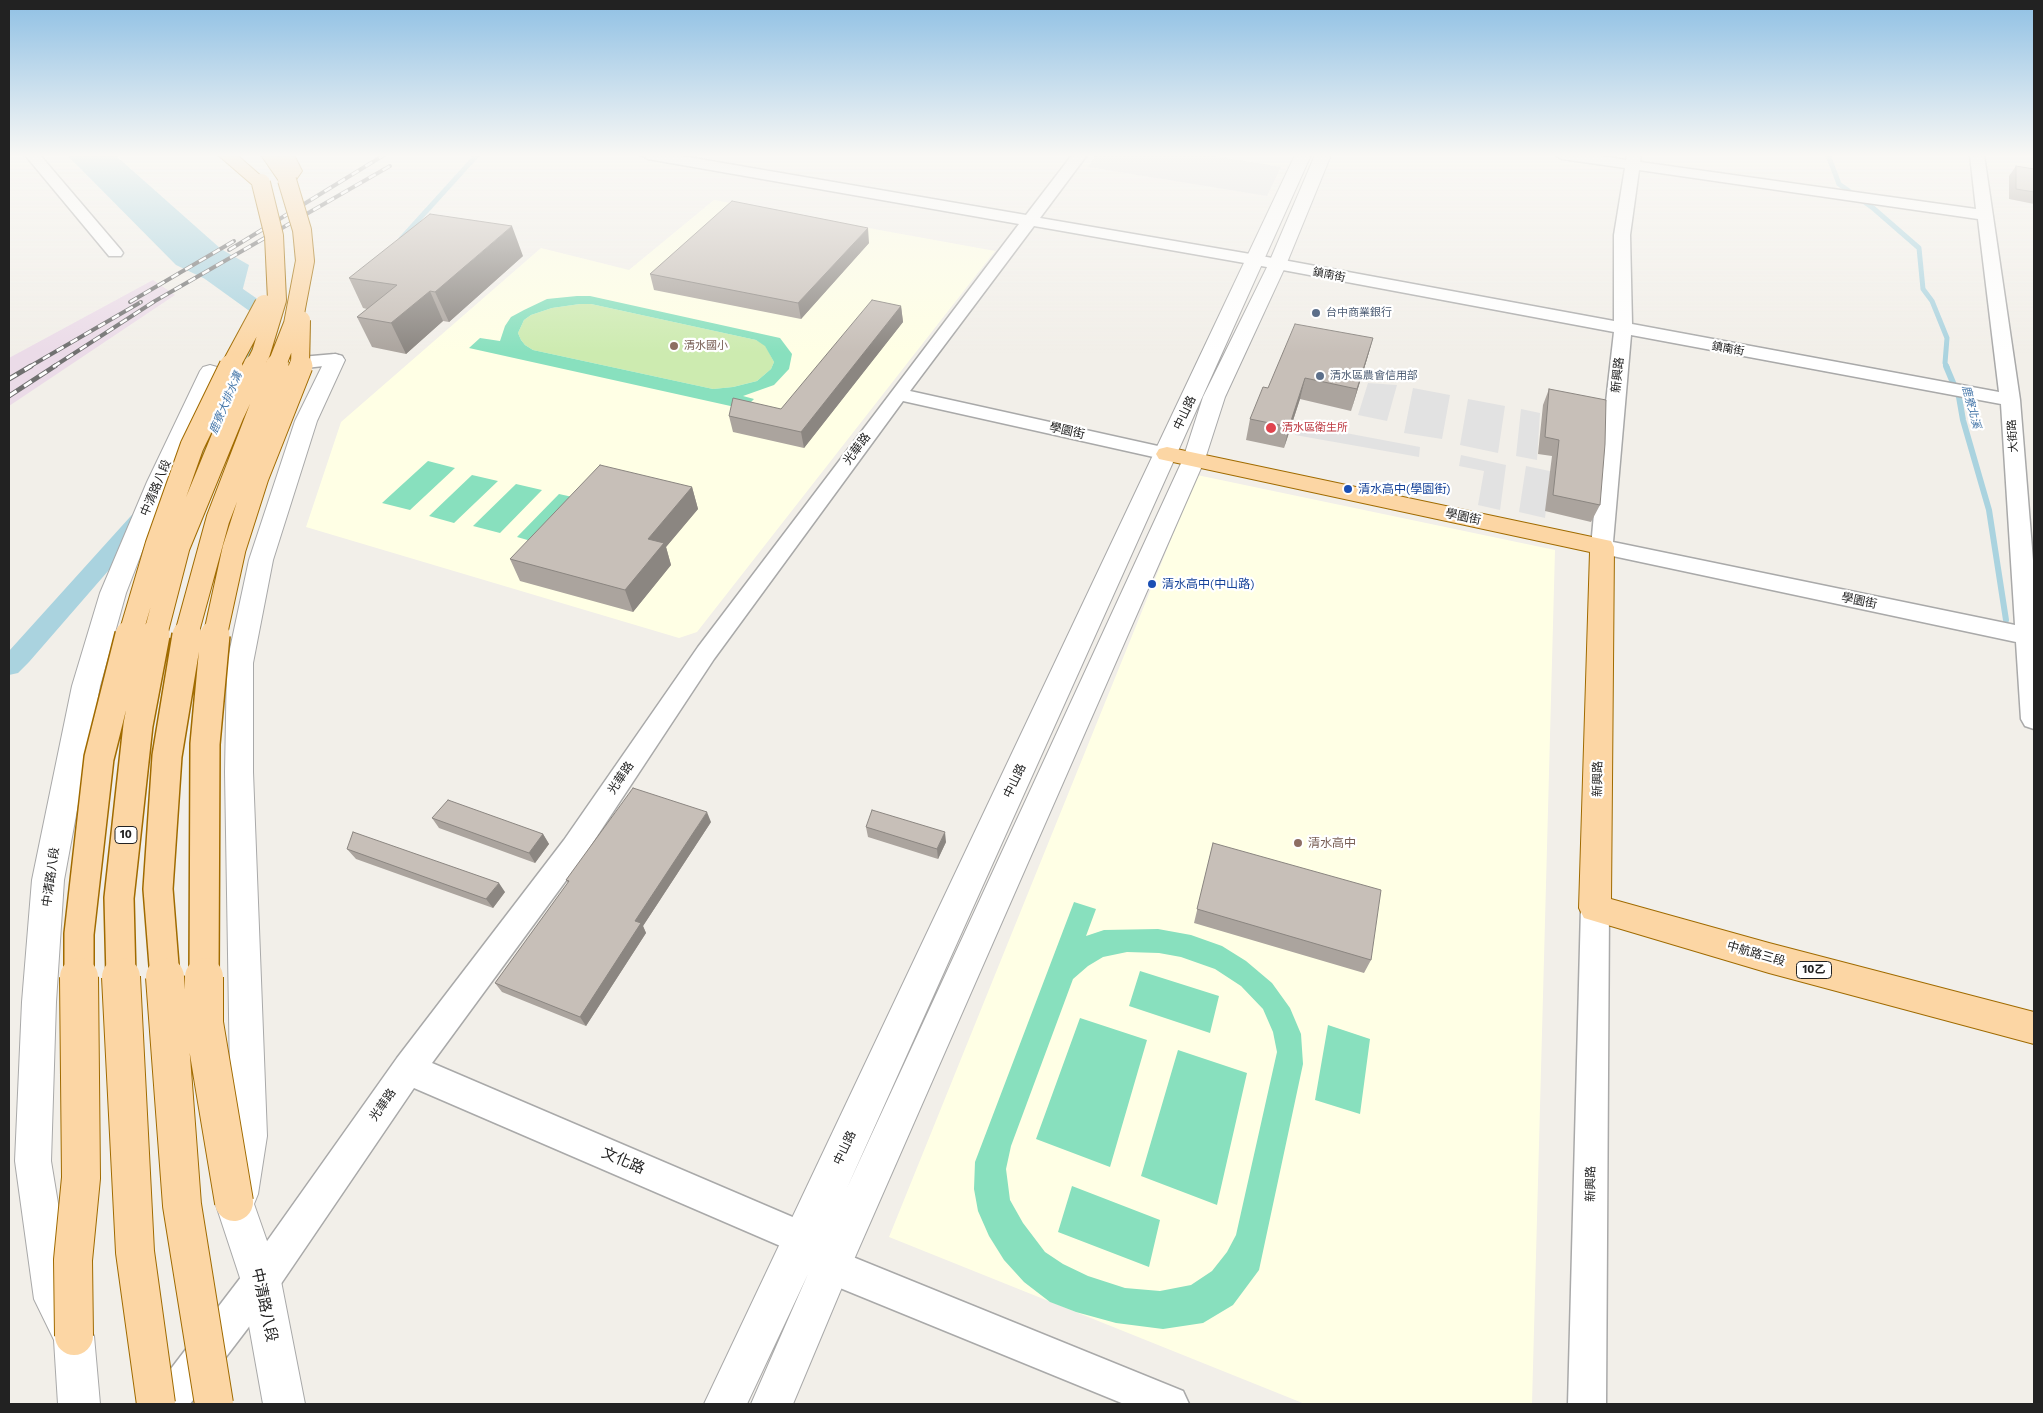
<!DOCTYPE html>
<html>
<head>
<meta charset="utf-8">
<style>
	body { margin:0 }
	#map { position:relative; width:2043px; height:1413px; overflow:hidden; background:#f2efe9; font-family:"Work Sans",sans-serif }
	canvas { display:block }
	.frame { position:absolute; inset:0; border:10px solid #222; pointer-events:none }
</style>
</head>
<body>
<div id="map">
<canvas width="2043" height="1413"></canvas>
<div class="frame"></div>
</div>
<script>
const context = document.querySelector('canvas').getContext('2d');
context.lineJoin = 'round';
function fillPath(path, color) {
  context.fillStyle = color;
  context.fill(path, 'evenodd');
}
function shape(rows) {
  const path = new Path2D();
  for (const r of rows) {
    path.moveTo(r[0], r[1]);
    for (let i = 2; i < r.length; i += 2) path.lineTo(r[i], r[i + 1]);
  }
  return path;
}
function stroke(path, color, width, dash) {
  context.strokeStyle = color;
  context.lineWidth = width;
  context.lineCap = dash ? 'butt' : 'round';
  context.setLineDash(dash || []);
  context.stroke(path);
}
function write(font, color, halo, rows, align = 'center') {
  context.font = font + ' "Work Sans","Noto Sans TC",sans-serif';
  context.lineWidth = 4.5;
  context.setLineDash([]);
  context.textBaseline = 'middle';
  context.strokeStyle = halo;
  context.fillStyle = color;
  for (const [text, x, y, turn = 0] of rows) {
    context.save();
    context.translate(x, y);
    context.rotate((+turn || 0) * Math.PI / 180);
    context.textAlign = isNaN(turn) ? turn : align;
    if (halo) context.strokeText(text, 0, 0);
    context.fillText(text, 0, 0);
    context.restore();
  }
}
fillPath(shape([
	[153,280,175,295,9,406,9,358]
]), '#ebdbe8');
fillPath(shape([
	[714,200,995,251,697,632,679,638,306,527,341,422,541,248,629,270],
	[1197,475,1555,550,1532,1404,1305,1404,889,1237]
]), '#ffffe5');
fillPath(shape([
	[580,304,591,304,756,340,765,345,774,362,771,369,757,381,733,387,713,389,533,350,525,345,521,340,518,333,524,320,531,315,552,308]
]), '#cdebb0');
fillPath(shape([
	[577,296,590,296,780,338,792,354,789,369,774,385,743,396,754,399,744,409,469,348,480,338,500,341,505,326,511,317,524,310,547,299],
	[580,304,591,304,756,340,765,346,774,362,771,369,757,381,733,387,713,389,533,350,525,345,521,340,518,333,524,320,531,315,552,308],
	[428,461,455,468,410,510,382,503],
	[472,475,498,481,454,523,429,516],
	[516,484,542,490,500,533,473,526],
	[559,494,586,500,545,545,517,537],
	[1074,902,1096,909,1086,936,1104,930,1158,929,1191,935,1222,946,1246,961,1272,983,1290,1008,1301,1034,1303,1064,1259,1270,1233,1305,1203,1323,1163,1329,1116,1323,1076,1312,1050,1302,1024,1282,1004,1260,989,1236,978,1211,974,1189,975,1162],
	[1127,952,1159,953,1181,957,1215,969,1241,986,1263,1009,1273,1032,1277,1052,1236,1235,1227,1252,1212,1271,1191,1285,1160,1291,1125,1288,1088,1276,1063,1264,1045,1252,1023,1223,1010,1200,1006,1169,1011,1146,1073,979,1088,966,1103,957],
	[1140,971,1219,996,1210,1033,1129,1006],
	[1080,1018,1147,1040,1110,1167,1036,1139],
	[1328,1025,1370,1039,1360,1114,1315,1100],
	[1178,1050,1247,1073,1217,1205,1141,1176],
	[1072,1186,1160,1220,1149,1267,1058,1232]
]), '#88e0be');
fillPath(shape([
	[1096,155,1208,155,1281,167,1267,196,1088,167],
	[1368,383,1397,385,1387,421,1358,415],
	[1413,388,1450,395,1442,439,1404,433],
	[1468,399,1505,406,1498,453,1460,445],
	[1521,409,1540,413,1537,460,1516,456],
	[1298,424,1420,447,1419,457,1295,435],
	[1461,455,1506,465,1500,510,1478,505,1484,471,1459,466],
	[1526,466,1587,479,1549,481,1545,518,1519,512]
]), '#e2e2e2');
fillPath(shape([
	[67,155,115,155,221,249,249,265,241,296,176,265]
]), '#aad3df');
stroke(shape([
	[1828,155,1839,184,1873,208,1919,248,1923,289,1932,301,1947,338,1945,363,1947,367],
	[401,239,477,155]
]), '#aad3df', 5);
stroke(shape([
	[1946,366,1959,397,1963,420,1989,510,2006,620]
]), '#aad3df', 6);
fillPath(shape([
	[211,270,217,271,272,309,274,313,219,441,189,478,181,480,173,478,170,473,199,439,255,315,205,279,202,275,205,271,211,270],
	[147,505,155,507,158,512,155,517,29,662,18,673,9,675,9,651,139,507,147,505]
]), '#aad3df');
const minor = shape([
	[25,155,40,155,121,250,123,253,121,256,109,256,25,155],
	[641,155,676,155,1026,215,1072,155,1087,155,1040,218,1256,255,1614,321,1614,235,1625,168,1562,159,1555,155,1596,155,1626,160,1627,155,1641,155,1640,162,1976,209,1970,155,1984,155,2020,400,2034,573,2034,729,2025,726,2021,719,2016,642,1594,552,1591,547,1597,481,1614,332,1256,265,1034,226,910,391,1167,448,1174,450,1177,454,1174,458,1167,460,903,401,714,659,584,856,432,1063,816,1227,843,1253,1183,1391,1189,1404,1124,1404,818,1279,792,1251,414,1088,274,1294,190,1404,148,1404,154,1391,248,1268,397,1058,564,840,698,647,1019,224,648,159,641,155],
	[1639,170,1978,219,1999,392,1632,324,1630,235,1639,170],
	[1631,335,2001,404,2015,625,1613,542,1631,335],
	[335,354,342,356,344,360,342,364,278,371,271,369,269,365,271,361,278,359,335,354],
	[1595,895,1605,899,1609,908,1606,1404,1568,1404,1581,908,1585,899,1595,895]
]);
const tertiary = shape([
	[1295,155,1311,155,847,1188,1183,459,1203,397,1268,265,1315,155,1331,155,1286,265,1225,397,1205,459,845,1280,793,1404,751,1404,808,1274,747,1404,704,1404,1295,155],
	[335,354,342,356,345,360,317,421,273,560,253,663,253,772,267,1136,258,1194,254,1204,281,1281,305,1404,263,1404,241,1281,215,1202,221,1188,231,1136,225,772,227,663,249,560,295,421,325,360,328,356,335,354],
	[210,365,217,367,220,371,169,482,126,593,100,686,64,880,56,1002,51,1161,73,1294,94,1336,100,1404,58,1404,54,1340,34,1299,15,1161,22,1002,32,880,72,686,100,593,147,482,200,371,203,367,210,365]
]);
const primary = shape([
	[218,155,237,155,269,183,267,187,255,187,218,155],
	[261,155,277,155,280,158,278,155,294,155,302,171,293,184,281,184,261,155],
	[1167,447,1611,541,1614,547,1611,899,1769,943,2034,1012,2034,1044,1769,973,1584,918,1579,908,1590,552,1159,459,1156,454,1159,449,1167,447]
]);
stroke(minor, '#a9a9a9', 3);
stroke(tertiary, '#a9a9a9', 2);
stroke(primary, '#a06b00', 2);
fillPath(minor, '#fff');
fillPath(tertiary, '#fff');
fillPath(primary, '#fcd6a4');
const railFar1 = shape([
	[229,250,384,155],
	[130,302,234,241],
	[29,367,141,302],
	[53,367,155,301,390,166]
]);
const rail = shape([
	[9,379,31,366],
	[9,396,55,366]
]);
stroke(railFar1, '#707070', 4);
stroke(rail, '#707070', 5);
stroke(railFar1, '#fff', 2.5, [8]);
stroke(rail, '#fff', 3, [9]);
const primaryBridgeFar3 = shape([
	[230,367,264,304],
	[254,367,261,353,277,300,274,236,261,183],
	[276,367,293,324,305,261,302,230,287,180],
	[300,367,301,320]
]);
const primaryBridgeFar2 = shape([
	[130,636,157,545,192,446,231,366],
	[155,636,178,547,233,413,255,366],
	[186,636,218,519,277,366],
	[215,636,234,549,257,477,301,366]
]);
const primaryBridgeFar1 = shape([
	[79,978,79,934,99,758,130,635],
	[121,978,119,898,138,725,155,635],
	[165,978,158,889,167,756,187,635],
	[204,978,205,744,215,635]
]);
const primaryBridge = shape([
	[121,977,135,1252,156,1404],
	[165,977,182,1205,214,1404],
	[204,977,204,1023,234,1202],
	[74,1336,73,1260,81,1178,79,977]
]);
stroke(primaryBridgeFar3, '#a06b00', 20, []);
stroke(primaryBridgeFar2, '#a06b00', 25, []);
stroke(primaryBridgeFar1, '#a06b00', 32, []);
stroke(primaryBridge, '#a06b00', 40, []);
stroke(primaryBridgeFar3, '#fcd6a4', 18);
stroke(primaryBridgeFar2, '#fcd6a4', 23);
stroke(primaryBridgeFar1, '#fcd6a4', 29);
stroke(primaryBridge, '#fcd6a4', 38);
fillPath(shape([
	[2016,166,2034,169,2034,204,2009,199,2009,176],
	[869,243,801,319,654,290,650,274],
	[523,256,449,322,443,321,406,354,372,347,357,317,367,309,363,308,349,278],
	[901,306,903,322,804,448,733,432,729,416,781,409],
	[1373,338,1367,359,1351,411,1300,399,1284,448,1246,440,1250,419,1268,388],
	[1549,389,1600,505,1591,522,1545,511,1552,456,1538,454,1543,405],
	[692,487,698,509,666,547,671,565,633,612,520,581,510,559],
	[432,818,543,834,549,844,535,863,439,828],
	[711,822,643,926,646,933,586,1026,502,992,495,983,568,883,566,880],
	[866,827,946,842,938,859,868,837],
	[1213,843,1371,960,1364,973,1194,923],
	[347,849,505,892,493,908,356,859]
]), '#aba49e');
fillPath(shape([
	[512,226,523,256,449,322,435,292],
	[868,228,869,243,801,319,798,303],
	[430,291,443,321,406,354,391,323],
	[901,306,903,322,804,448,801,432],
	[1373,338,1367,359,1351,411,1357,389],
	[1305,378,1300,399,1284,448,1289,427],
	[692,487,698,509,666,547,671,565,633,612,625,590,648,539],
	[707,812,711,822,643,926,646,933,586,1026,580,1017,635,921],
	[945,832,946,842,938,859,937,849],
	[543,834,549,844,535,863,529,853],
	[499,883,505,892,493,908,486,899]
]), '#8b8681');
const building = shape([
	[2016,166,2034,169,2034,192,2016,189,2016,166],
	[732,201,868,228,798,303,650,274,732,201],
	[430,214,512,226,435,292,430,291,391,323,357,317,397,285,349,278,430,214],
	[872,300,901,306,801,432,729,416,733,398,781,409,872,300],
	[1295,324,1373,338,1357,389,1305,378,1289,427,1250,419,1263,387,1268,388,1295,324],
	[1549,389,1606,400,1605,444,1600,505,1553,495,1559,440,1545,437,1549,389],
	[600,465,692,487,648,539,664,543,625,590,510,559,600,465],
	[633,788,707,812,635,921,641,923,580,1017,495,983,569,881,566,880,633,788],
	[448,800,543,834,529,853,432,818,448,800],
	[872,810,945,832,937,849,866,827,872,810],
	[353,832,499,883,486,899,347,849,353,832],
	[1213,843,1381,890,1371,960,1197,909,1213,843]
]);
fillPath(building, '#c7bfb8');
stroke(building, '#8b8681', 1);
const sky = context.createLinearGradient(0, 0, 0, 353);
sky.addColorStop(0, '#8fc0e4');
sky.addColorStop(0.44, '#f9f8f5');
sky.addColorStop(1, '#f9f8f500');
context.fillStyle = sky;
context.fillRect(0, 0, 2043, 353);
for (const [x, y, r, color] of [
	[1316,313,5,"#5c6f8a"],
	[674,346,5,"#8d6e63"],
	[1320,376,5,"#5c6f8a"],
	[1271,428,6,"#e0444e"],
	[1348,489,5,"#1a4fb4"],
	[1152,584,5,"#1a4fb4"],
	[1298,843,5,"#8d6e63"]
]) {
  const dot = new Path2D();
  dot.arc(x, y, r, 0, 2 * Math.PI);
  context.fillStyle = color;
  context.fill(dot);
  stroke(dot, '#fff', 2);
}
write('11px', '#222', '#fff', [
	["鎮南街",1329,275,11],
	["鎮南街",1728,349,10],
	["大街路",2013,436,-94]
]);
write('11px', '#4e5e75', '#fff', [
	["台中商業銀行",1326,313],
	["清水區農會信用部",1330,376]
], 'left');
write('11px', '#785e54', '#fff', [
	["清水國小",684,346]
], 'left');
write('italic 11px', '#4a7aab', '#fff', [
	["鹿寮大排水溝",226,403,-67],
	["鹿寮北溪",1971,407,75]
]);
write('11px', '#be3a42', '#fff', [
	["清水區衛生所",1282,428]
], 'left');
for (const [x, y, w] of [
	[126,835,22],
	[1814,970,35]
]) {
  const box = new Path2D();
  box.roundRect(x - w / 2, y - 8.5, w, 17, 4);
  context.fillStyle = '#fff';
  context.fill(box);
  stroke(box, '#222', 1);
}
write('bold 11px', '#222', null, [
	["10",126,835],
	["10乙",1814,970]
]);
write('12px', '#222', '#fff', [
	["新興路",1618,375,-84],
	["中山路",1185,413,-65],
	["學園街",1067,431,13],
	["光華路",857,449,-53],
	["中清路八段",156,488,-67],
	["學園街",1463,517,12],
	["學園街",1859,601,12],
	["光華路",621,778,-56],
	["新興路",1598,779,-89],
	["中山路",1015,781,-65],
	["中清路八段",51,877,-82],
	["中航路三段",1756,954,16],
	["光華路",383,1105,-55],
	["中山路",845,1148,-65],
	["新興路",1591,1184,-89]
]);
write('12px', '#164399', '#fff', [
	["清水高中(學園街)",1358,489],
	["清水高中(中山路)",1162,584]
], 'left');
write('12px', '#785e54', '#fff', [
	["清水高中",1308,843]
], 'left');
write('15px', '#222', '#fff', [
	["文化路",623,1161,23],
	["中清路八段",264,1305,78]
]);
</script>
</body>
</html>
